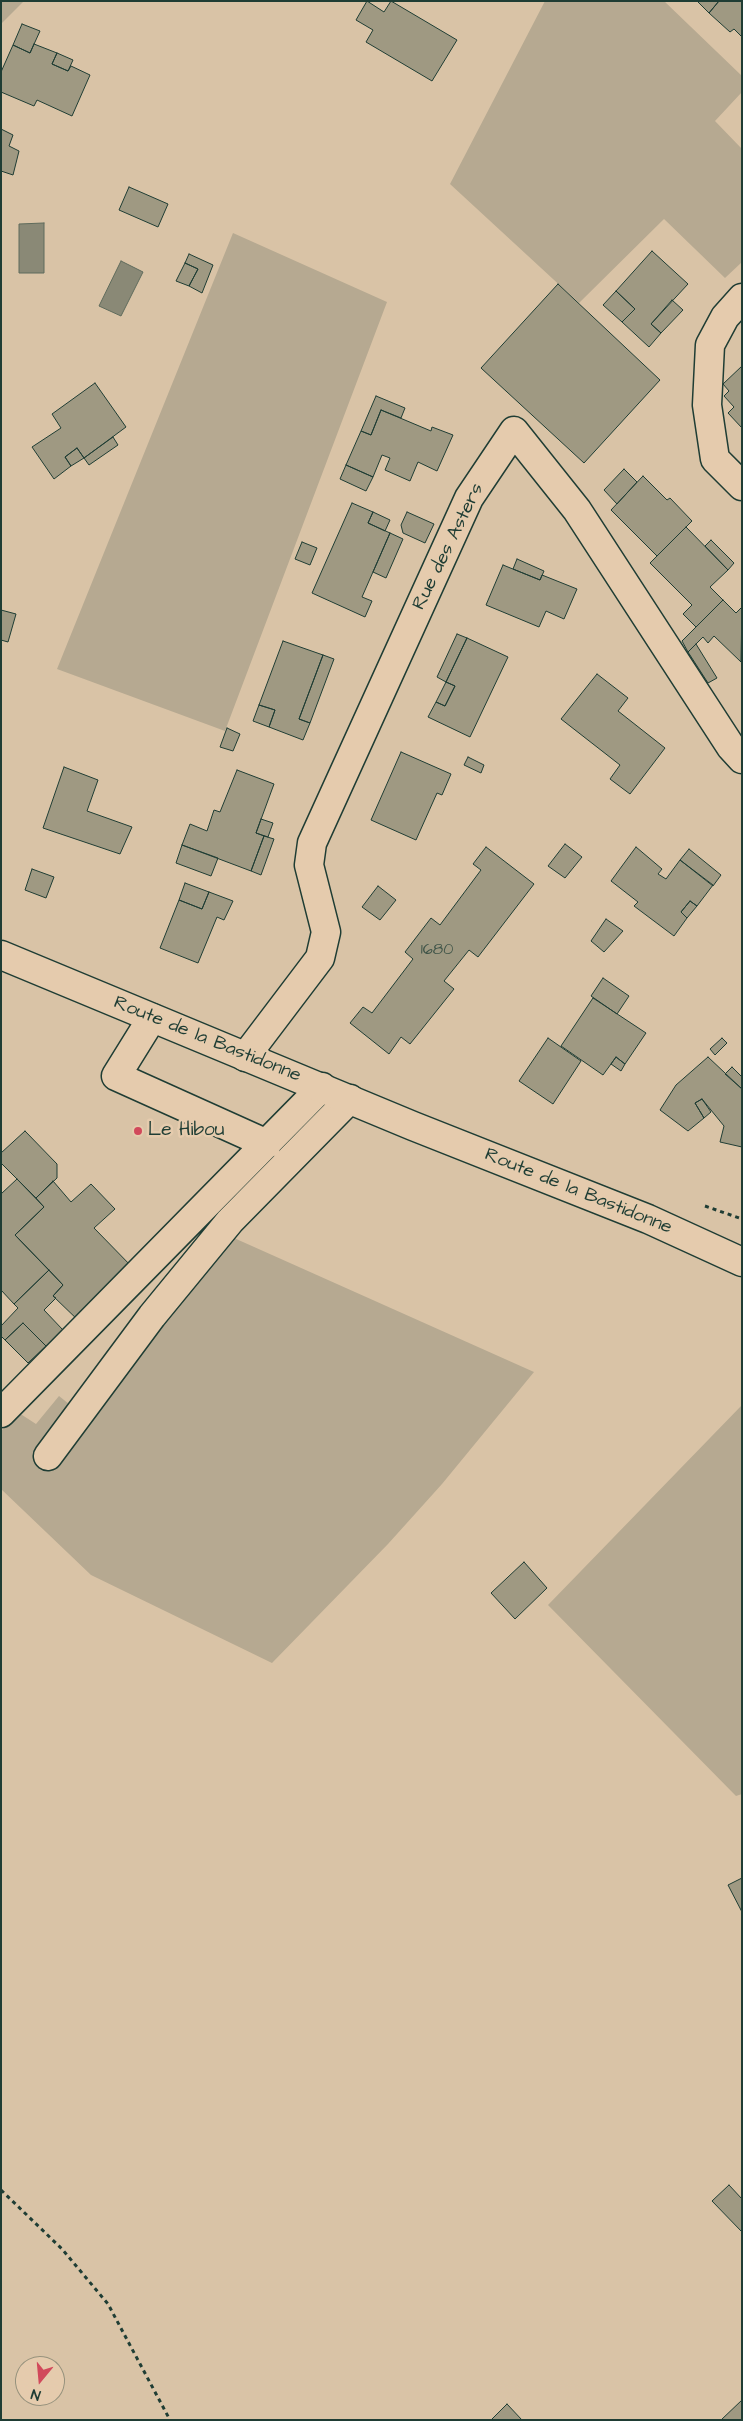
<!DOCTYPE html>
<html>
<head>
<meta charset="utf-8">
<style>
	body { margin:0 }
	#map { position:relative; width:743px; height:2421px; overflow:hidden; background:#d9c3a6; font-family:"Architects Daughter",sans-serif }
	canvas { display:block }
	.frame { position:absolute; inset:0; border:2px solid #1f3d34; pointer-events:none }
	.north { position:absolute; left:15px; top:2356px; width:50px; height:50px; box-sizing:border-box; background:#e5cbad; border:1px solid #96927d; border-radius:50%; rotate:197deg; font-size:14px; font-weight:700; line-height:20px; text-align:center; color:#1f3d34 }
	.north::after { content:''; display:block; margin:auto; width:18px; height:22px; background:#d1495b; clip-path:polygon(50% 0,100% 100%,50% 72%,0 100%) }
</style>
</head>
<body>
<div id="map">
<canvas width="743" height="2421"></canvas>
<div class="frame"></div>
<div class="north">N</div>
</div>
<script>
const context = document.querySelector('canvas').getContext('2d');
context.lineJoin = 'round';
function fillPath(path, color) {
  context.fillStyle = color;
  context.fill(path, 'evenodd');
}
function shape(rows) {
  const path = new Path2D();
  for (const r of rows) {
    path.moveTo(r[0], r[1]);
    for (let i = 2; i < r.length; i += 2) path.lineTo(r[i], r[i + 1]);
  }
  return path;
}
function stroke(path, color, width, dash) {
  context.strokeStyle = color;
  context.lineWidth = width;
  context.lineCap = dash ? 'butt' : 'round';
  context.setLineDash(dash || []);
  context.stroke(path);
}
function write(font, color, halo, rows, align = 'center') {
  context.font = font + ' "Architects Daughter",sans-serif';
  context.lineWidth = 5;
  context.setLineDash([]);
  context.textBaseline = 'middle';
  context.strokeStyle = halo;
  context.fillStyle = color;
  for (const [text, x, y, turn = 0] of rows) {
    context.save();
    context.translate(x, y);
    context.rotate((+turn || 0) * Math.PI / 180);
    context.textAlign = isNaN(turn) ? turn : align;
    if (halo) context.strokeText(text, 0, 0);
    context.fillText(text, 0, 0);
    context.restore();
  }
}
fillPath(shape([
	[1,1,24,1,1,24],
	[545,1,664,1,742,76,742,92,715,121,742,149,742,262,725,278,664,219,579,303,450,184],
	[233,233,387,302,225,731,57,669],
	[234,1238,534,1372,442,1484,388,1544,272,1663,91,1575,1,1489,1,1431,19,1413,36,1424,59,1396,84,1416],
	[742,1405,742,1794,736,1796,548,1605]
]), '#b6a991');
const water = shape([
	[44,223,44,273,19,273,19,224,44,223],
	[121,261,143,272,121,316,99,306,121,261]
]);
fillPath(water, '#8a8976');
stroke(water, '#5f6b5c', 1);
const building = shape([
	[367,1,384,12,391,1,457,40,432,81,366,42,373,30,356,20,367,1],
	[697,1,719,1,709,13,697,1],
	[719,1,742,1,742,37,734,29,730,32,709,13,719,1],
	[22,24,40,31,30,53,13,45,22,24],
	[34,44,57,53,52,64,68,71,71,66,90,75,72,116,37,100,34,106,1,92,1,72,13,45,30,53,34,44],
	[57,53,73,60,68,71,52,64,57,53],
	[1,129,13,135,9,146,19,151,13,175,1,171,1,129],
	[129,187,168,204,158,227,119,210,129,187],
	[652,251,688,284,651,324,661,333,649,347,622,322,635,309,616,291,652,251],
	[189,254,213,265,202,293,189,286,198,269,185,263,189,254],
	[185,263,198,269,189,286,176,281,185,263],
	[558,284,660,380,584,463,481,368,558,284],
	[616,291,635,309,622,322,603,305,616,291],
	[672,300,683,310,661,333,651,324,672,300],
	[742,366,742,428,728,413,734,407,724,396,729,391,723,384,742,366],
	[95,383,126,427,84,458,77,448,65,457,71,466,54,479,32,447,61,428,52,414,95,383],
	[376,396,405,408,401,418,381,410,371,435,361,431,376,396],
	[381,410,431,431,432,427,453,435,437,471,418,462,410,481,385,470,390,458,382,455,373,477,346,465,361,431,371,435,381,410],
	[113,437,118,445,89,465,84,458,113,437],
	[77,448,84,458,71,466,65,457,77,448],
	[346,465,373,477,366,491,340,479,346,465],
	[624,469,637,482,617,504,604,490,624,469],
	[643,476,667,500,670,498,692,521,657,556,611,510,643,476],
	[352,503,373,512,368,523,390,533,362,597,372,601,365,617,312,593,352,503],
	[373,512,390,520,385,531,368,523,373,512],
	[407,512,434,524,425,543,403,533,401,525,407,512],
	[686,527,728,570,710,587,723,600,696,627,683,614,692,605,650,563,686,527],
	[390,533,403,539,386,578,373,572,390,533],
	[711,540,734,563,728,570,705,546,711,540],
	[302,542,317,548,310,565,295,559,302,542],
	[517,559,544,571,540,580,513,569,517,559],
	[503,565,540,580,542,575,577,589,564,619,546,611,539,627,486,605,503,565],
	[723,600,736,613,742,607,741,662,714,636,708,643,703,637,688,652,682,641,723,600],
	[1,610,16,614,8,642,1,640,1,610],
	[457,634,467,638,446,682,437,677,457,634],
	[467,638,508,657,470,737,428,717,436,702,445,706,455,686,446,682,467,638],
	[283,641,323,655,299,719,310,723,303,740,269,727,275,710,259,705,283,641],
	[696,644,717,678,708,683,688,652,696,644],
	[323,655,334,659,310,723,299,719,323,655],
	[597,674,628,698,618,711,665,748,630,794,610,779,620,765,561,719,597,674],
	[446,682,455,686,445,706,436,702,446,682],
	[259,705,275,710,269,727,253,721,259,705],
	[227,728,240,734,233,751,220,747,227,728],
	[401,752,451,774,442,795,437,793,416,840,371,820,401,752],
	[468,757,484,765,481,773,464,765,468,757],
	[64,767,98,780,87,811,132,827,120,854,43,828,64,767],
	[237,770,274,784,256,833,264,836,251,871,182,845,190,824,207,831,214,810,220,812,237,770],
	[261,819,273,823,268,837,256,833,261,819],
	[264,836,274,839,261,875,251,871,264,836],
	[565,844,582,857,565,878,548,866,565,844],
	[182,845,218,858,211,876,176,863,182,845],
	[486,847,534,884,478,957,469,950,444,981,454,989,410,1044,401,1037,389,1054,350,1023,363,1007,372,1013,413,959,405,952,431,918,440,925,481,870,473,864,486,847],
	[636,847,662,869,658,874,666,879,680,860,713,885,697,906,690,901,681,912,687,918,674,936,634,906,638,902,611,881,636,847],
	[689,849,721,875,713,886,680,860,689,849],
	[32,869,54,877,46,898,25,890,32,869],
	[185,883,209,892,202,909,179,900,185,883],
	[378,886,396,900,380,920,362,907,378,886],
	[209,892,233,901,224,920,217,917,198,963,160,948,179,900,202,909,209,892],
	[690,901,697,906,687,918,681,912,690,901],
	[606,919,623,931,604,952,591,941,606,919],
	[603,978,629,996,617,1014,591,996,603,978],
	[593,998,646,1033,625,1064,616,1057,603,1075,561,1046,593,998],
	[548,1038,581,1061,553,1104,519,1081,548,1038],
	[722,1038,727,1043,715,1055,710,1049,722,1038],
	[616,1057,625,1064,621,1071,611,1064,616,1057],
	[708,1057,742,1089,742,1147,720,1142,724,1126,702,1099,695,1103,704,1118,688,1131,660,1110,676,1085,708,1057],
	[732,1067,742,1077,742,1089,725,1074,732,1067],
	[702,1099,711,1112,704,1118,695,1103,702,1099],
	[25,1131,57,1164,57,1178,36,1198,1,1163,1,1153,25,1131],
	[17,1179,44,1207,15,1235,49,1270,14,1304,1,1290,1,1194,17,1179],
	[53,1181,71,1202,91,1184,115,1209,94,1228,135,1270,82,1324,53,1296,63,1285,15,1235,44,1207,36,1198,53,1181],
	[49,1270,63,1285,53,1296,56,1298,44,1310,63,1330,46,1346,23,1323,5,1340,1,1336,1,1326,18,1308,14,1304,49,1270],
	[23,1323,46,1346,28,1363,5,1340,23,1323],
	[524,1562,547,1588,515,1619,491,1593,524,1562],
	[742,1878,742,1912,728,1885,742,1878],
	[729,2185,742,2199,742,2232,712,2201,729,2185],
	[742,2400,742,2420,721,2420,742,2400],
	[507,2404,522,2420,491,2420,507,2404]
]);
fillPath(building, '#9f9982');
stroke(building, '#1f3d34', 1);
const minor = shape([
	[742,298,725,317,710,345,707,405,715,459,742,486],
	[152,1018,116,1076,267,1144],
	[245,1057,320,958,326,932,309,865,312,843,469,498,514,431,577,510,731,747,742,759],
	[1,1413,322,1087],
	[48,1456,152,1316,230,1221,350,1099]
]);
const major = shape([
	[1,955,413,1126,648,1219,742,1262]
]);
stroke(minor, '#1f3d34', 31);
stroke(major, '#1f3d34', 31);
stroke(shape([
	[705,1206,742,1219],
	[1,2190,62,2249,108,2304,170,2420]
]), '#1f3d34', 3, [4, 4]);
stroke(minor, '#e5cbad', 28);
stroke(major, '#e5cbad', 28);
for (const [x, y, r, color] of [
	[138,1131,5,"#d1495b"]
]) {
  const dot = new Path2D();
  dot.arc(x, y, r, 0, 2 * Math.PI);
  context.fillStyle = color;
  context.fill(dot);
  stroke(dot, '#e5cbad', 2);
}
write('16px', '#3f5448', null, [
	["1680",437,951]
]);
write('19px', '#1f3d34', '#e5cbad', [
	["Rue des Asters",449,547,-64],
	["Route de la Bastidonne",207,1040,22],
	["Route de la Bastidonne",578,1192,22]
]);
write('19px', '#1f3d34', '#e5cbad', [
	["Le Hibou",148,1131]
], 'left');
</script>
</body>
</html>
